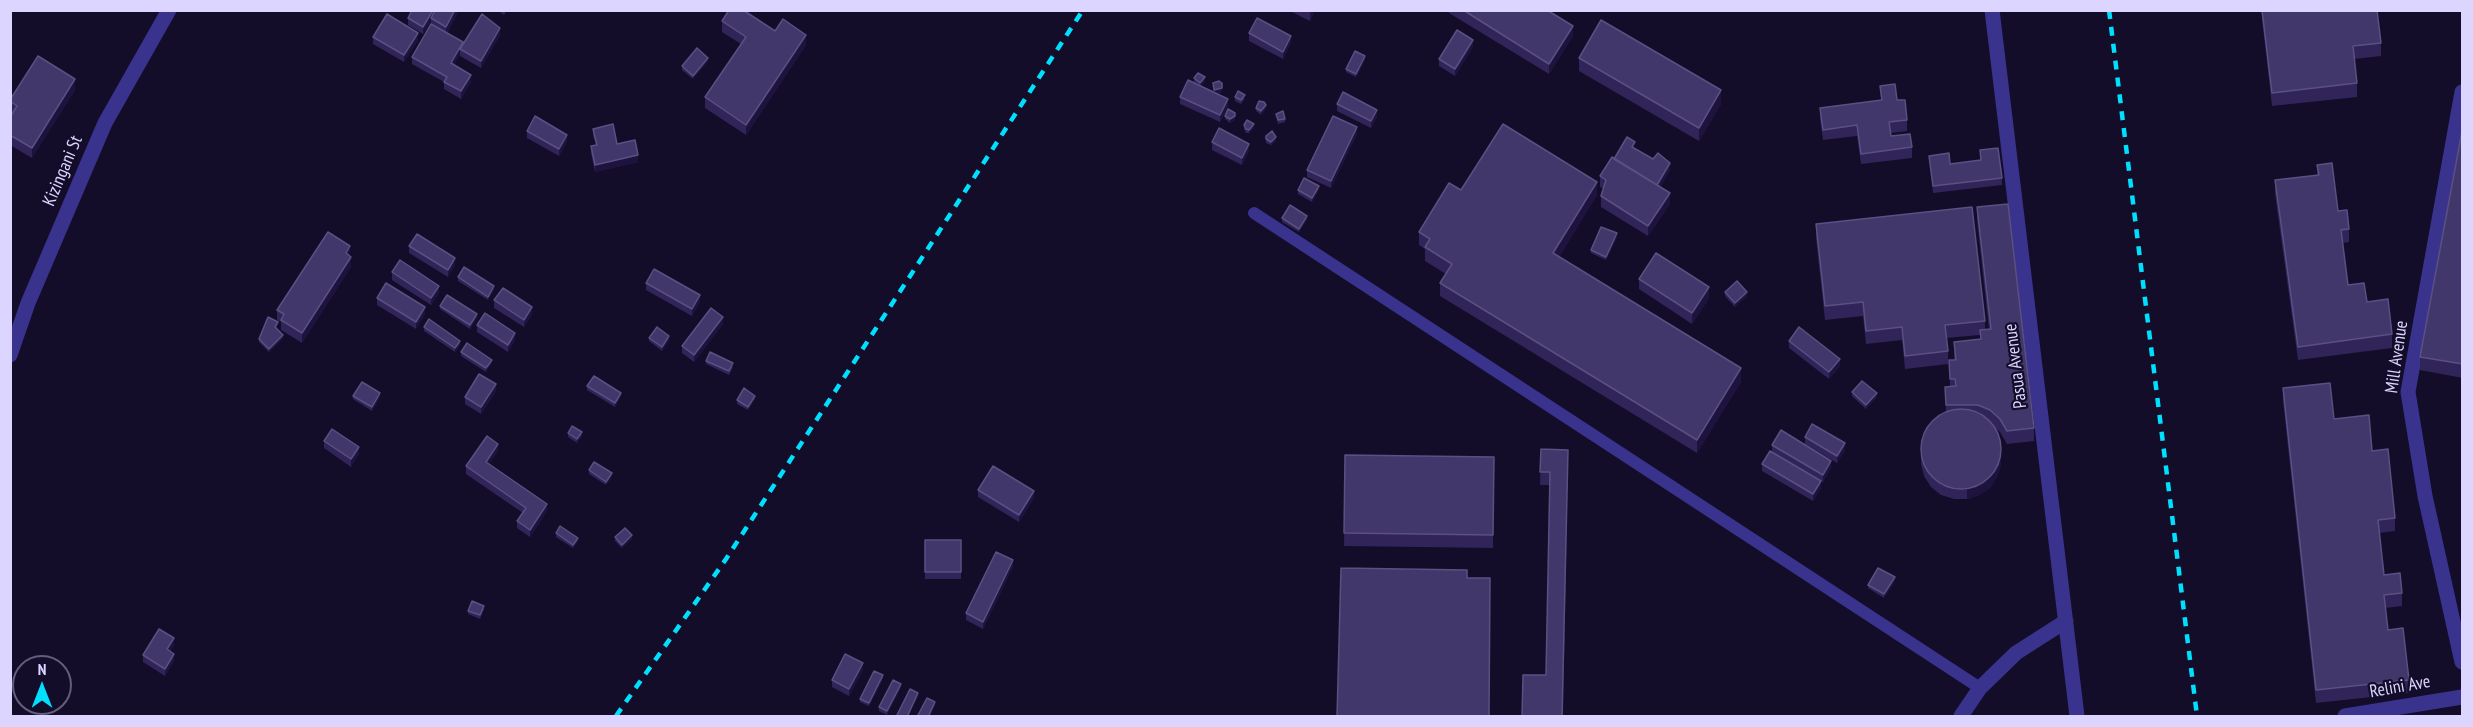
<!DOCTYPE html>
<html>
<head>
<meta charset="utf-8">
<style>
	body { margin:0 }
	#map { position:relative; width:2473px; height:727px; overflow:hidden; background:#130d29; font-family:"PT Sans Narrow",sans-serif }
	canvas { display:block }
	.frame { position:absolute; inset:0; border:12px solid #dbd5ff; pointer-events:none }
	.north { position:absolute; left:12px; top:655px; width:60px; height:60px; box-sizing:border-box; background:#130d29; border:2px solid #635d7f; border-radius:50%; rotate:0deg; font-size:16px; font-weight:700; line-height:24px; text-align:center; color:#dbd5ff }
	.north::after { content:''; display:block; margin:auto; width:21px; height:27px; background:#01dfff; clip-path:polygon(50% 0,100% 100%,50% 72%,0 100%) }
</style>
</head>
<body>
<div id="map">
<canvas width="2473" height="727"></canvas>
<div class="frame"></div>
<div class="north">N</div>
</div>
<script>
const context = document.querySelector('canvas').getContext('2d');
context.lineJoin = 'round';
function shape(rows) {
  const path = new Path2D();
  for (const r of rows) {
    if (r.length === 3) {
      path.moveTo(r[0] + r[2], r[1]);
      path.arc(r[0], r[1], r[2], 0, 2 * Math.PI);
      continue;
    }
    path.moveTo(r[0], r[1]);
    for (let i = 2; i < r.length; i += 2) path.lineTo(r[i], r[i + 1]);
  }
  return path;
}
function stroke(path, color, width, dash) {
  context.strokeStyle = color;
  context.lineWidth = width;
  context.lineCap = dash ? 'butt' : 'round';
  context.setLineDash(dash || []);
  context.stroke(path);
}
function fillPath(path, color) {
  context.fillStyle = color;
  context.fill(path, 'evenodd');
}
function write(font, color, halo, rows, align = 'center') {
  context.font = font + ' "PT Sans Narrow",sans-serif';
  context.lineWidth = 4.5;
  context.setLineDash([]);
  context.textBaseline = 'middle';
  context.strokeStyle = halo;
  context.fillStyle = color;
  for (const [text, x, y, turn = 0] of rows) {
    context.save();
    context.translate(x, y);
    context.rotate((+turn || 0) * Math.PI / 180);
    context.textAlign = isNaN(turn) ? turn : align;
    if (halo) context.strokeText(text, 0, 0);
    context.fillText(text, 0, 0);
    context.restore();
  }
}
stroke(shape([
	[1254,213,1980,688]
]), '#39338d', 12);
stroke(shape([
	[1992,10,2077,716],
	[2462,92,2408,392,2425,496,2462,662],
	[1961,716,1980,688,2016,653,2066,621],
	[2345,716,2462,697]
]), '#39338d', 15);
stroke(shape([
	[10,355,28,303,105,123,169,10]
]), '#39338d', 15);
stroke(shape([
	[2109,10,2197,716],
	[616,716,726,559,1083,10]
]), '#01dfff', 4.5, [9, 8]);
fillPath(shape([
	[459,10,447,33,463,46,500,35,481,68,460,56,460,53,454,65,471,82,461,99,444,89,444,82,412,64,412,57,431,24,431,21,423,34,408,25,408,18],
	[497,10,507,10,504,15],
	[1288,10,1315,10,1310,21],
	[1449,10,1547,10,1573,36,1549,74,1449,13],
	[2261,10,2377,10,2381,43,2381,56,2354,59,2357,83,2357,97,2272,106],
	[722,21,775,31,806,45,746,135,705,108,705,97,741,44,722,32],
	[1249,33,1291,43,1283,59,1249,41],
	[373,37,418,40,404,62,373,44],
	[1473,47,1455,76,1439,66,1439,59],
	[1579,58,1721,104,1699,141,1579,71],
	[1365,60,1356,77,1346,72,1346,69],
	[708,61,693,79,682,70,682,66],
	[1194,78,1205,81,1200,86,1214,93,1213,83,1222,83,1222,92,1216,94,1228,106,1220,122,1180,104,1180,97,1199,85,1194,82],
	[1880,86,1897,100,1907,120,1907,131,1891,133,1891,136,1912,147,1912,158,1861,164,1857,136,1823,140,1820,118,1820,108,1881,100],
	[75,90,32,158,10,145,10,117,13,113,10,112,10,100],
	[1235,97,1245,98,1241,104,1235,101],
	[1337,104,1377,117,1371,128,1337,111],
	[1256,108,1266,109,1261,115,1256,111],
	[1235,113,1235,120,1230,123,1225,119,1225,116],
	[1276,114,1285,119,1285,122,1278,124],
	[1244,125,1254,128,1249,133,1246,133,1244,129],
	[2463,126,2463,378,2420,370,2420,357],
	[593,129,638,162,595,172,591,153,591,146,596,145,593,136],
	[527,131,567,142,559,156,527,138],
	[1357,134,1331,188,1307,177,1307,170],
	[1266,136,1276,141,1271,145,1266,143],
	[1212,142,1249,151,1242,165,1212,150],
	[1635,149,1670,170,1660,187,1670,204,1648,236,1601,207,1601,196,1604,189,1600,187,1600,176,1614,159],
	[1980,150,2002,178,2002,185,1933,193,1929,156,1950,164,1980,160],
	[2317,165,2338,211,2349,229,2349,242,2343,243,2348,285,2392,334,2392,348,2298,360,2275,194,2275,180,2317,175],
	[1298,190,1319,190,1312,202,1298,194],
	[1461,190,1597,195,1559,257,1741,382,1697,453,1440,296,1440,283,1446,274,1425,261,1425,249,1419,245,1419,232],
	[1977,207,2034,428,2034,441,2007,444,2000,432,1992,425,2001,465,1997,477,1990,488,1979,495,1967,499,1954,499,1941,495,1931,487,1924,476,1921,464,1921,453,1946,413,1945,387,1950,386,1949,360,1954,360,1954,342,1980,339,1980,335,1946,338,1948,351,1948,364,1905,369,1902,340,1866,344,1863,316,1825,320,1816,238,1816,224,1985,321,1985,330,1989,330,1977,220],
	[1282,218,1307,220,1299,232,1282,222],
	[1617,237,1606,260,1591,253,1591,250],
	[409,246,455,266,448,277,409,253],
	[350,256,351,267,302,343,281,330,281,322,277,320,277,310],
	[392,272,439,293,431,305,392,280],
	[458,277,494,290,488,300,458,281],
	[1639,279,1709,298,1692,324,1639,289],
	[646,283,700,302,692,316,646,290],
	[1725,292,1747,296,1735,307,1725,296],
	[377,298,425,314,416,329,377,305],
	[494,300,532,314,524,327,494,308],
	[440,306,477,318,470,329,440,309],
	[723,324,694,362,682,353,682,346],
	[278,325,276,328,283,338,269,352,259,342,259,339],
	[477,325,515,340,508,352,477,332],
	[424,327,460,345,455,352,424,331],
	[649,338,669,340,662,351,649,341],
	[1789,341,1840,366,1829,379,1789,348],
	[461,352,492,363,486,372,461,356],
	[706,361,733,367,729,375,706,364],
	[587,386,621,396,615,407,587,390],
	[2283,388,2334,419,2372,451,2395,518,2395,531,2379,533,2384,575,2402,593,2402,606,2385,608,2388,630,2409,680,2409,693,2316,703,2283,401],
	[496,391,481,414,465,404,465,397],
	[1852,392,1877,397,1866,409,1852,396],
	[353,396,380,397,372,411,353,399],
	[755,399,748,410,737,404,737,400],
	[568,433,582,436,577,443,568,437],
	[1805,437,1845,450,1837,463,1805,444],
	[324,441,359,454,351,467,324,448],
	[1772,445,1831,468,1823,482,1772,452],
	[1541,449,1568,450,1563,717,1546,675,1550,485,1540,485],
	[498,451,489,464,547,511,530,537,517,528,517,521,523,513,466,474,466,466],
	[1345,455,1494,457,1493,548,1344,546],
	[1762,464,1821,488,1813,501,1762,471],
	[589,470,612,477,606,485,589,474],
	[978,490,1034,498,1019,522,978,497],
	[556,533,578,541,573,548,556,537],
	[615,537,632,539,622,548,615,541],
	[925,540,961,540,961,579,925,579],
	[1013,567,983,629,966,620,966,613],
	[1895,581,1884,598,1868,588,1868,585],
	[484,609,480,619,468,614,468,611],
	[174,645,170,651,174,661,165,676,143,662,143,655],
	[863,670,849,696,832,687,832,680],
	[883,679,869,706,860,702,860,699],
	[901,687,887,715,879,711,879,707]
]), '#302459');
fillPath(shape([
	[433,10,437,10,431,18,431,21,423,34,423,27],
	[455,10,459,10,446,34,446,27],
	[1310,10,1315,10,1310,21],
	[1573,26,1573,36,1549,74,1549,64],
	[500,28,500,35,481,68,481,61],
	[418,33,418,40,404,62,404,55],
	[806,35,806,45,746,135,746,125],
	[1291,36,1291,43,1283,59,1283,52],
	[1473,40,1473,47,1455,76,1455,69],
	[463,42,463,49,460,49,460,53,451,71,451,63],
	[1365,56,1365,60,1356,77,1356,74],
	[708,58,708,61,693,79,693,76],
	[471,75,471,82,461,99,461,91],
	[1205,77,1205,81,1200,86,1200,83],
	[75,79,75,90,32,158,32,148],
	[1222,88,1222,92,1214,94,1214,90],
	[1721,90,1721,104,1699,141,1699,128],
	[1228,99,1228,106,1220,122,1220,115],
	[1266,105,1266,109,1261,115,1261,111],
	[1377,110,1377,117,1371,128,1371,121],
	[1235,116,1235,120,1230,123,1230,119],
	[1254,124,1254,128,1249,133,1249,130],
	[1357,127,1357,134,1331,188,1331,181],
	[567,135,567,142,559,156,559,149],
	[1276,137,1276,141,1271,145,1271,142],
	[1249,144,1249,151,1242,165,1242,158],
	[638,155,638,162,595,172,595,165],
	[1670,163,1670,170,1655,195,1655,188],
	[1597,182,1597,195,1553,267,1553,253],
	[1319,186,1319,190,1312,202,1312,198],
	[1670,193,1670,204,1648,236,1648,226],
	[1307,216,1307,220,1299,232,1299,229],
	[1617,233,1617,237,1606,260,1606,257],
	[350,246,350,257,346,253],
	[351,257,351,267,302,343,302,333],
	[455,258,455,266,448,277,448,270],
	[439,286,439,293,431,305,431,298],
	[494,286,494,290,488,300,488,297],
	[1709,287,1709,298,1692,324,1692,313],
	[1747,292,1747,296,1735,307,1735,303],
	[700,295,700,302,692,316,692,309],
	[425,307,425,314,416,329,416,322],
	[532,307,532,314,524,327,524,320],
	[477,314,477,318,470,329,470,325],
	[723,317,723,324,694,362,694,355],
	[515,333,515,340,508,352,508,345],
	[283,335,283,338,269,352,269,349],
	[669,336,669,340,662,351,662,347],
	[460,341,460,345,455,352,455,348],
	[1840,359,1840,366,1829,379,1829,372],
	[492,360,492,363,486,372,486,368],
	[1741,368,1741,382,1697,453,1697,440],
	[496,384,496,391,481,414,481,407],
	[380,393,380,397,372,411,372,407],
	[621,393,621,396,615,407,615,403],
	[1877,393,1877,397,1866,409,1866,405],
	[755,396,755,399,748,410,748,407],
	[582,432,582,436,577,443,577,439],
	[1845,443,1845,450,1837,463,1837,456],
	[498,444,498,451,486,469,486,462],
	[359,447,359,454,351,467,351,459],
	[2001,454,2001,465,1997,477,1990,488,1979,495,1967,499,1967,489],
	[1831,461,1831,468,1823,482,1823,475],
	[612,473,612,477,606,485,606,482],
	[1821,481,1821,488,1813,501,1813,494],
	[1034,491,1034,498,1019,522,1019,515],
	[547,504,547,511,530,537,530,530],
	[632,535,632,539,622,548,622,545],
	[578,538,578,541,573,548,573,545],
	[1013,560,1013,567,983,629,983,622],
	[1895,577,1895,581,1884,598,1884,594],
	[174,638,174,645,167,656,167,649],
	[174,654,174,661,165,676,165,669],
	[863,663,863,670,849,696,849,689],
	[883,675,883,679,869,706,869,703],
	[901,684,901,687,887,715,887,711],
	[918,693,918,697,908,717,907,717],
	[935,702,935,706,930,717,928,717]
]), '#1d133e');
const building = shape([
	[412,10,433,10,423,27,408,18,412,10],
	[435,10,455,10,446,27,431,18,435,10],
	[729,10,743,10,775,31,783,19,806,35,746,125,705,97,746,37,722,21,729,10],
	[1463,10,1547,10,1573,26,1549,64,1463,10],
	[2262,10,2377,10,2381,43,2353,46,2357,83,2272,93,2262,10],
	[387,14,418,33,404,55,373,37,387,14],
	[482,14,500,28,481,61,460,49,482,14],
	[1257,18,1291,36,1283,52,1249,33,1257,18],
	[1601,20,1721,90,1699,128,1579,58,1601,20],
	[431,24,463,42,451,63,471,75,461,91,444,82,447,77,412,57,431,24],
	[1457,30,1473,40,1455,69,1439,59,1457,30],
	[697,48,708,58,693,76,682,66,697,48],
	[1355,51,1365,56,1356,74,1346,69,1355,51],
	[38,56,75,79,32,148,10,135,10,117,17,106,10,101,10,100,38,56],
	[1198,73,1205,77,1200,83,1194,78,1198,73],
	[1188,80,1228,99,1220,115,1180,97,1188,80],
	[1219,81,1222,83,1222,88,1214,90,1213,83,1219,81],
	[1895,84,1897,100,1905,100,1907,120,1889,122,1891,136,1910,134,1912,147,1861,154,1857,125,1823,130,1820,108,1882,100,1880,86,1895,84],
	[1238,91,1245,95,1241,100,1235,97,1238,91],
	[1343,92,1377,110,1371,121,1337,104,1343,92],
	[1259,101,1264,102,1266,105,1261,111,1256,108,1259,101],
	[1228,109,1235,113,1235,116,1230,119,1225,116,1228,109],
	[1283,111,1285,119,1278,120,1276,114,1283,111],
	[535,116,567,135,559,149,527,131,535,116],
	[1333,116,1357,127,1331,181,1307,170,1333,116],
	[1247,120,1254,124,1249,130,1246,129,1244,125,1247,120],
	[613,124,617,144,635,140,638,155,595,165,591,146,597,145,593,129,613,124],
	[1503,124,1597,182,1553,253,1741,368,1697,440,1440,283,1452,264,1425,247,1430,239,1419,232,1449,183,1461,190,1503,124],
	[2463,126,2463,364,2420,357,2463,126],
	[1219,128,1249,144,1242,158,1212,142,1219,128],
	[1272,131,1276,137,1271,142,1266,139,1266,136,1272,131],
	[1627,137,1635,142,1632,147,1653,159,1658,153,1670,163,1657,185,1614,159,1627,137],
	[1998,148,2002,178,1933,186,1929,156,1949,153,1950,164,1981,160,1980,150,1998,148],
	[1612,157,1670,193,1648,226,1601,196,1606,180,1600,176,1612,157],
	[2332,163,2338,211,2347,210,2349,229,2341,230,2348,285,2364,283,2367,302,2388,299,2392,334,2298,347,2275,180,2319,175,2317,165,2332,163],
	[1304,178,1319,186,1312,198,1298,190,1304,178],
	[2008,204,2034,428,2007,431,2000,419,1990,410,1978,405,1946,405,1945,387,1956,386,1955,379,1950,379,1949,360,1956,360,1954,342,1981,339,1980,330,1991,329,1977,207,2008,204],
	[1290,205,1307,216,1299,229,1282,218,1290,205],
	[1972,207,1985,321,1945,325,1948,351,1905,356,1902,327,1866,331,1863,302,1825,306,1816,224,1972,207],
	[1601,227,1617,233,1606,257,1591,250,1601,227],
	[328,232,350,246,346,253,351,257,302,333,281,320,284,314,277,310,328,232],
	[417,234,455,258,448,270,409,246,417,234],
	[1656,253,1709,287,1692,313,1639,279,1656,253],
	[400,260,439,286,431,298,392,272,400,260],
	[464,267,494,286,488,297,458,277,464,267],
	[654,269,700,295,692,309,646,283,654,269],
	[1737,281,1747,292,1735,303,1725,292,1737,281],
	[386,283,425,307,416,322,377,298,386,283],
	[503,288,532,307,524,320,494,300,503,288],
	[447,295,477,314,470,325,440,306,447,295],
	[711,308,723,317,694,355,682,346,711,308],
	[485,313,515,333,508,345,477,325,485,313],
	[268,317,278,322,275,327,283,335,269,349,259,339,268,317],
	[429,319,460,341,455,348,424,327,429,319],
	[657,327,669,336,662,347,649,338,657,327],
	[1799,327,1840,359,1829,372,1789,341,1799,327],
	[467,343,492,360,486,368,461,352,467,343],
	[710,352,733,363,729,371,706,361,710,352],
	[479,374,496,384,481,407,465,397,479,374],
	[594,376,621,393,615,403,587,386,594,376],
	[1862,381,1877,393,1866,405,1852,392,1862,381],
	[362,382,380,393,372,407,353,396,362,382],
	[2330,383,2334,419,2369,415,2372,451,2388,449,2395,518,2378,520,2384,575,2400,573,2402,593,2384,595,2388,630,2403,628,2409,680,2316,690,2283,388,2330,383],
	[744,388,755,396,748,407,737,400,744,388],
	[1961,449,40],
	[1812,424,1845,443,1837,456,1805,437,1812,424],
	[572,426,582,432,577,439,568,433,572,426],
	[332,429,359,447,351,459,324,441,332,429],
	[1781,430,1831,461,1823,475,1772,445,1781,430],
	[487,436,498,444,486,462,547,504,530,530,517,521,526,508,466,466,487,436],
	[1541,449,1568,450,1562,717,1522,717,1523,675,1546,675,1550,472,1540,472,1541,449],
	[1770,451,1821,481,1813,494,1762,464,1770,451],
	[1345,455,1494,457,1493,535,1344,533,1345,455],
	[594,462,612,473,606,482,589,470,594,462],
	[993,466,1034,491,1019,515,978,490,993,466],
	[560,526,578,538,573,545,556,533,560,526],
	[625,528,632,535,622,545,615,537,625,528],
	[925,540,961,540,961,572,925,572,925,540],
	[996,552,1013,560,983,622,966,613,996,552],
	[1341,568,1467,570,1467,578,1490,578,1489,717,1337,717,1341,568],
	[1878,568,1895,577,1884,594,1868,585,1878,568],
	[472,601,484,606,480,615,468,611,472,601],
	[159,629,174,638,167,649,174,654,165,669,143,655,159,629],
	[845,654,863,663,849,689,832,680,845,654],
	[874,671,883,675,869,703,860,699,874,671],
	[893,680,901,684,887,711,879,707,893,680],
	[910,689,918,693,907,717,896,717,910,689],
	[927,698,935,702,928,717,917,717,927,698]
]);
fillPath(building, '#42376a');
stroke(building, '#5a5082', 1.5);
write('18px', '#dbd5ff', '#130d29', [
	["Kizingani St",63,171,-67],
	["Mill Avenue",2397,357,-82],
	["Pasua Avenue",2016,366,-97],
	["Relini Ave",2400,687,-10]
]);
</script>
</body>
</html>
